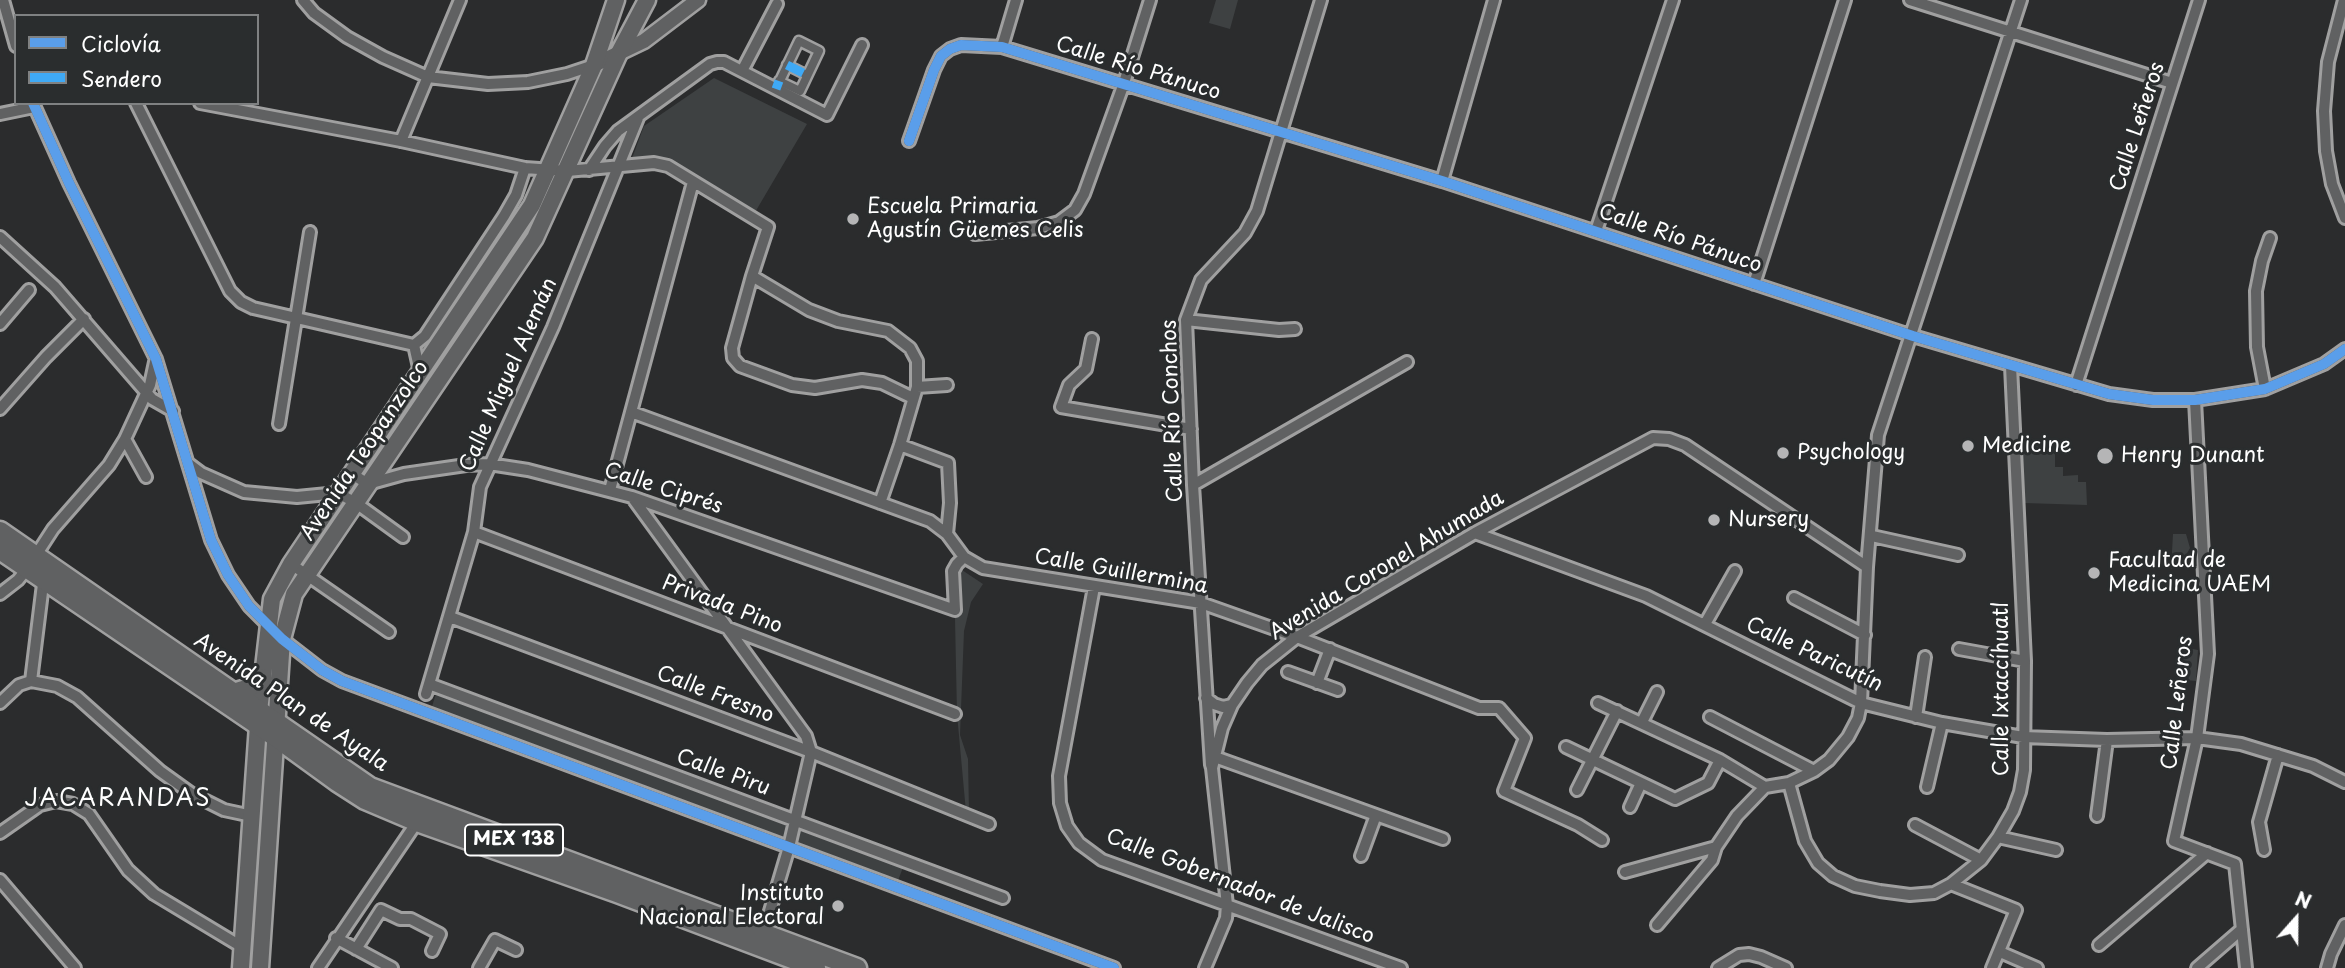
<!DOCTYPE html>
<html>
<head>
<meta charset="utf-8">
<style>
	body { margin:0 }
	#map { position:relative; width:2345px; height:968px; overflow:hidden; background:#2b2c2d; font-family:"Playpen Sans",sans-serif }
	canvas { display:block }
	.legend { position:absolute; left:14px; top:14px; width:245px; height:91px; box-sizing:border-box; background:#2a2d2e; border:2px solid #7f8182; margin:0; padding:9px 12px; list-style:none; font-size:21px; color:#fff }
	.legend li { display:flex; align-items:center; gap:14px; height:35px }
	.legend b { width:35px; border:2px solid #7f8182 }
	.north { position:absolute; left:2261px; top:884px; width:70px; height:70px; -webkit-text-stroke:5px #2a2d2e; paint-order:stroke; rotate:21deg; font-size:19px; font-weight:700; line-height:28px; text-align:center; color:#fff }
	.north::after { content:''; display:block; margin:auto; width:24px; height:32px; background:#fff; clip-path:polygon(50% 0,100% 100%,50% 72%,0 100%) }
</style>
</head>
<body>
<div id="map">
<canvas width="2345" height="968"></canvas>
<ul class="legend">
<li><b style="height:9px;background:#5a9eea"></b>Ciclovía</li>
<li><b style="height:9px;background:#3fa9f5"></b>Sendero</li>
</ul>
<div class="north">N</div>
</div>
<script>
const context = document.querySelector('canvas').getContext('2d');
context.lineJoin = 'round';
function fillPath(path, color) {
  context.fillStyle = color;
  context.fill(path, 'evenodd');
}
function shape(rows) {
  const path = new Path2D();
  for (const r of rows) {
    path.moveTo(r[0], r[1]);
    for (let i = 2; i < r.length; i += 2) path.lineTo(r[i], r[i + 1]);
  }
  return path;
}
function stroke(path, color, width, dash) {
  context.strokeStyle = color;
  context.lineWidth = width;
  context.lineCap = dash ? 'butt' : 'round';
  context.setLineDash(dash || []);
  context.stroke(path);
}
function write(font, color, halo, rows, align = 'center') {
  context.font = font + ' "Playpen Sans",sans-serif';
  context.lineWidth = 6;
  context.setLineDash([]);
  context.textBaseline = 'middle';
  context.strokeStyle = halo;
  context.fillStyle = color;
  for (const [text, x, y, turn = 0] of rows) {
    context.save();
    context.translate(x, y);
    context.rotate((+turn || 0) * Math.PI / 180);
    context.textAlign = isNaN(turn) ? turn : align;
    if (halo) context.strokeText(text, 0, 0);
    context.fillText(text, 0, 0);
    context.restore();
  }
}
fillPath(shape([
	[1216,0,1238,0,1230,29,1209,23],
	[714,78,807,124,754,214,669,166,631,161,644,126],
	[549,170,567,171,549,213,373,477,358,465],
	[2022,441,2055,441,2055,467,2063,467,2063,476,2078,475,2078,482,2086,482,2087,505,2024,503],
	[2173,534,2186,534,2190,548,2178,569,2171,569],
	[962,570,983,584,971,602,964,631,960,735,968,759,969,812,966,812,957,714,954,571],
	[2193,649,2198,650,2196,681,2176,679,2181,650],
	[438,687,905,862,896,886,430,713]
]), '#3e4142');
const pedestrian = shape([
	[787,65,807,75],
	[776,89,799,41,819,51,800,91,779,81]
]);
const minor = shape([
	[3,0,16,46],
	[303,0,314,13,347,37,383,57,428,77,488,84,528,82,567,74,594,65],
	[1910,0,2172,83],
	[2344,0,2328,62,2324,111,2326,151,2332,184,2345,218],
	[1002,47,1016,0],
	[742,71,777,4],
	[33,103,69,183,156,359,211,540,228,575,249,606,282,639,322,670,342,681,1114,968],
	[136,103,230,291,241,302,253,308,414,345],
	[200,103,401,141,525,168,567,171,654,163,668,166,768,227,752,276,732,348,733,358,740,366,792,385,815,388,862,380,882,383,913,398],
	[0,114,34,107],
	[401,141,460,0],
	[909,141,934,70,941,56,950,49,961,45,1002,47,1442,181,1913,336,2109,394,2153,400,2195,400,2265,389,2324,364,2345,349],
	[589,170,605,146,618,131,710,64,717,62,724,62,827,115,862,45],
	[1442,181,1494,0],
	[1596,231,1673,0],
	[975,234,1038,228,1059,222,1075,210,1084,194,1123,86,1150,0],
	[0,237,55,287,152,399,173,411],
	[752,276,809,310,838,321,888,331,910,348,917,361,917,387,900,445,880,503],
	[1754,284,1845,0],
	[1186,320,1279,330,1295,329],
	[0,324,29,290],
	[1092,339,1086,369,1069,385,1061,407,1191,429],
	[420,372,414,345,425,336,504,216,516,195,525,168],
	[2076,385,2199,0],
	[917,387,947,385],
	[2265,389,2257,347,2256,291,2262,261,2270,238],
	[2195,400,2208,654,2197,738,2174,841,2235,864,2246,968],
	[0,409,46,357,84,319],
	[631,412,930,521,947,534,964,557,983,568,1201,603,1297,637,1479,708,1499,708,1525,738,1504,791,1578,825,1602,840],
	[279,424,310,232],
	[125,439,146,477],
	[900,445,948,463,950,503,947,534],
	[189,464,201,473,244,492,297,497,338,493,356,503,403,537],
	[352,474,368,484,404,474,466,465,489,464,528,470,632,497,955,610,953,571,957,564,964,557],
	[1193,485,1407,362],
	[610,490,693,182],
	[632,497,806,736,811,752,789,847,762,938],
	[474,532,955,714],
	[1475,533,1646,596,1861,703,1942,723,2023,737,2107,740,2197,738,2241,744,2313,766,2345,782],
	[1872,536,1958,555],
	[291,564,389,632],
	[1094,587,1059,776,1060,803,1067,826,1079,843,1102,860,1401,968],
	[0,594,18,580,27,569,53,529,109,465,125,439,150,385,155,362],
	[1794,598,1865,635],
	[450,617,811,752,989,824],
	[1705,624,1735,571],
	[1959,649,2025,661],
	[1288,672,1338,690],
	[31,681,57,686,77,697,160,771,192,794,224,810,252,816],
	[31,681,44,576],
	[1317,683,1330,649],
	[429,684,1003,898],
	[426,694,474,532,480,487,553,327,638,118],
	[1206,698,1214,704,1223,707,1232,705],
	[0,703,19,685,31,681],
	[1598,703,1720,760,1765,787,1789,783,1814,771,1829,760,1848,737,1858,718,1861,703,1867,567,1878,435,2021,0],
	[1710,717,1814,771],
	[1916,717,1925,657],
	[1642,722,1657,692],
	[1566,747,1675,799,1708,783,1720,760],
	[1212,756,1443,839],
	[1211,765,1193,485,1186,320,1201,280,1245,233,1257,211,1321,0],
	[1789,783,1805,841,1818,863,1833,876,1855,886,1880,891,1910,895,1934,893,1951,884,1981,860,1998,837,2013,811,2020,792,2024,770,2025,661,2011,366],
	[1927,787,1942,723],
	[1577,790,1617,711],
	[1630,807,1641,783],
	[2097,816,2107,740],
	[1915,825,1981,860],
	[0,833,40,805,56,801,73,804,89,814,128,870,154,894,242,947],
	[1998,837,2056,850],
	[2264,850,2259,822,2278,755],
	[1361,856,1376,815],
	[1625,872,1716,847],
	[0,880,75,968],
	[1951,884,2016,910,1992,968],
	[1657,925,1712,860,1716,847,1737,816,1765,787],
	[336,938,392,968],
	[2099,945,2207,853],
	[356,949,381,910,400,919,411,919,440,934,432,951],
	[2000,952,2037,968],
	[318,968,417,822],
	[479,968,495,940,516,950],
	[1205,968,1226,918,1227,905,1212,768,1222,728,1232,705,1247,683,1262,665,1297,637,1475,533,1653,438,1669,439,1685,445,1867,567],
	[1718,968,1739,955,1749,954,1761,957,1786,968],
	[2197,968,2242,929],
	[2327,968,2331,954,2345,925]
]);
const tertiary = shape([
	[594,65,644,41,698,0]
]);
const secondary = shape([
	[241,968,259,711,272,599,291,564,532,205,594,65,616,0],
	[260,968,282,639,294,594,535,238,619,53,647,0]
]);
const primary = shape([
	[0,531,370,787,857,968],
	[0,550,275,737,337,782,365,800,417,822,617,893,816,968],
	[233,693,246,689,263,678]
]);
stroke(pedestrian, '#a0a0a0', 13);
stroke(minor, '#a0a0a0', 16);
stroke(tertiary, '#a0a0a0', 19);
stroke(secondary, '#a0a0a0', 21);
stroke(primary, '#a0a0a0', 23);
stroke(pedestrian, '#606162', 8);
stroke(minor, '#606162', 10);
stroke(tertiary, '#606162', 14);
stroke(secondary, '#606162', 16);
stroke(primary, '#606162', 18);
stroke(shape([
	[787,65,807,75],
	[776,89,779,81]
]), '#3fa9f5', 9, [18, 9]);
stroke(shape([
	[33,103,69,183,156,359,211,540,228,575,249,606,282,639,322,670,342,681,1114,968],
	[909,141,934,70,941,56,950,49,961,45,1002,47,1442,181,1913,336,2109,394,2153,400,2195,400,2265,389,2324,364,2345,349]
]), '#5a9eea', 10);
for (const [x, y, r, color] of [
	[853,219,7,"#b5b5b6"],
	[1968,446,7,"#b5b5b6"],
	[1783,453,7,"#b5b5b6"],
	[2105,456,9,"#b5b5b6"],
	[1714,520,7,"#b5b5b6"],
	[2094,573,7,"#b5b5b6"],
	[838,906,7,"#b5b5b6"]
]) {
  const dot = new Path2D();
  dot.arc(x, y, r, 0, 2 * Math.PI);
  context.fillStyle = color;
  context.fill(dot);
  stroke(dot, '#2a2d2e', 2.5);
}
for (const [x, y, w] of [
	[514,840,98]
]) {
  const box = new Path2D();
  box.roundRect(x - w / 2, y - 15.5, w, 31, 5);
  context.fillStyle = '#2a2d2e';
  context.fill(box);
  stroke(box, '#fff', 2);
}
write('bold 19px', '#fff', null, [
	["MEX 138",514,840]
]);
write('21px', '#fff', '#2a2d2e', [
	["Calle Río Pánuco",1138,69,17],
	["Calle Leñeros",2138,127,-72],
	["Calle Río Pánuco",1680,239,19],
	["Calle Miguel Alemán",509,375,-66],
	["Calle Río Conchos",1173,411,-92],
	["Avenida Teopanzolco",365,451,-56],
	["Calle Ciprés",663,489,18],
	["Avenida Coronel Ahumada",1387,566,-31],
	["Calle Guillermina",1121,572,10],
	["Privada Pino",722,605,21],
	["Calle Paricutín",1814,655,25],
	["Calle Ixtaccíhuatl",2002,689,-90],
	["Calle Fresno",715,695,21],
	["Avenida Plan de Ayala",291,703,34],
	["Calle Leñeros",2178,703,-83],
	["Calle Piru",723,773,20],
	["Calle Gobernador de Jalisco",1240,887,21]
]);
write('21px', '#fff', '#2a2d2e', [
	["Escuela Primaria",867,207],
	["Agustín Güemes Celis",867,231],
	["Medicine",1982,446],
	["Psychology",1797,453],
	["Henry Dunant",2121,456],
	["Nursery",1728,520],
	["Facultad de",2108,561],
	["Medicina UAEM",2108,585],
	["Instituto",824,894,"right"],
	["Nacional Electoral",824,918,"right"]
], 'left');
context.letterSpacing = '2px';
write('23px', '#fff', '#2a2d2e', [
	["JACARANDAS",118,800]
]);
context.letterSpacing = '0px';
</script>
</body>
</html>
